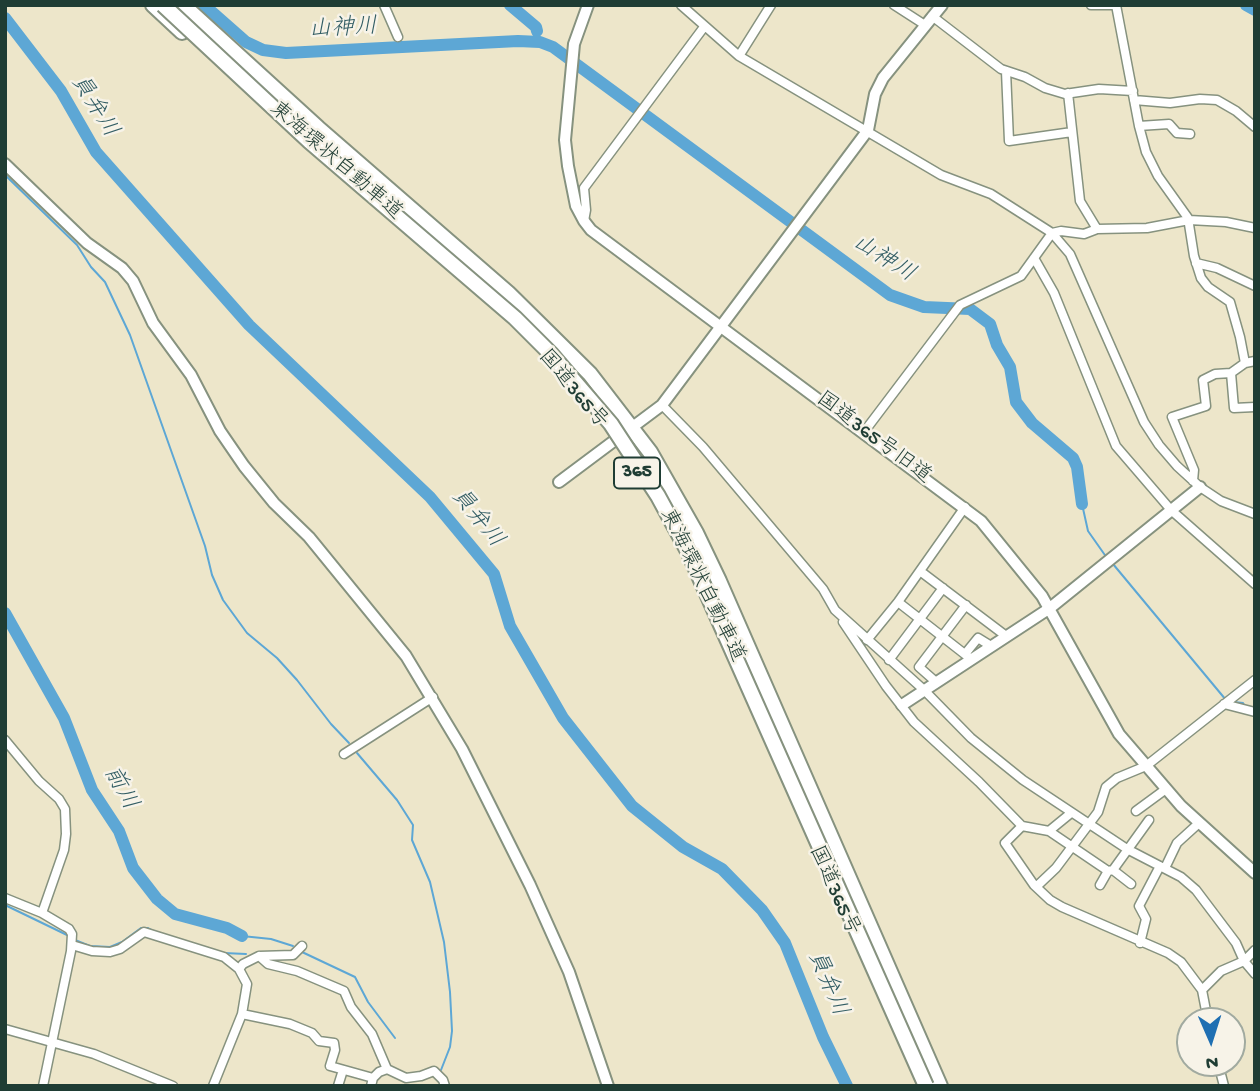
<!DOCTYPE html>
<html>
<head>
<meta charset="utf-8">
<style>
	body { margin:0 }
	#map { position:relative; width:1260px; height:1091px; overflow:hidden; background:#ede6ca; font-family:"Gochi Hand",sans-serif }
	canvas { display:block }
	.frame { position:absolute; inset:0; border:7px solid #1f3d34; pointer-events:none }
	.north { position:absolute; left:1176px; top:1007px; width:70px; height:70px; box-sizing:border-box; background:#f7f3e8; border:2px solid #a1aaa0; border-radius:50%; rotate:177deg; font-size:19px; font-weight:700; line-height:28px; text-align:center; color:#1f3d34 }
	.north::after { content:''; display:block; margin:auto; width:24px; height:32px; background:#1f6fb2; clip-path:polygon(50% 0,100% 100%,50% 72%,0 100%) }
</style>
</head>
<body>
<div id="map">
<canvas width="1260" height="1091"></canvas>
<div class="frame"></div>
<div class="north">N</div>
</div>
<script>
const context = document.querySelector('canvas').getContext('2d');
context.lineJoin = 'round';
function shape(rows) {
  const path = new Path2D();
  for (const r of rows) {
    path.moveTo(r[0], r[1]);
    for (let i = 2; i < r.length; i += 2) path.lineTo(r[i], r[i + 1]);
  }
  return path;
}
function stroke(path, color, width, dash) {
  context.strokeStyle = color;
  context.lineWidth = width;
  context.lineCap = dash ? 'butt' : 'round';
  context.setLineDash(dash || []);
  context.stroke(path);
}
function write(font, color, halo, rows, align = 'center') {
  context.font = font + ' "Gochi Hand","Klee One",sans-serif';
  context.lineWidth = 5;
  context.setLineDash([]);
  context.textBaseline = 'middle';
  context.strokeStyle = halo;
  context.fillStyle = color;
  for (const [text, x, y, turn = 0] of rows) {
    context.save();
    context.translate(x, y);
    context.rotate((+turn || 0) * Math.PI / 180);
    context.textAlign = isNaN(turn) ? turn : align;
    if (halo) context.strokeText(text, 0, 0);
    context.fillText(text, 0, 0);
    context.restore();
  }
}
stroke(shape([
	[5,175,77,245,91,267,105,282,130,335,205,546,212,575,223,600,247,633,277,658,297,680,331,724,349,743],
	[1082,504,1088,531,1107,558],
	[1113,564,1226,700],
	[1234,702,1243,703,1244,705],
	[357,753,397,800,413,825,412,840,430,882,444,942,450,992,452,1031,450,1047,441,1070],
	[5,905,67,935],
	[242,936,271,939,293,946],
	[75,940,90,946,110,947,122,942,141,928,148,928,155,932],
	[302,952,355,977,368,1002,395,1038],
	[224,953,246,954]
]), '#5da7d5', 2);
stroke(shape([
	[204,5,246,42,263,50,286,53,518,41,540,42,553,47,890,295,924,307,970,309,990,324,997,345,1010,367,1016,402,1032,423,1073,458,1077,467,1082,504],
	[510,5,536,27,537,31],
	[1246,5,1255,10],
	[5,18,61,91,96,152,249,325,430,497,494,574,510,626,563,718,632,806,683,847,722,869,762,910,785,943,823,1037,847,1086],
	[5,613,64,718,92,790,119,831,133,868,157,899,175,914,227,928,242,936]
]), '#5da7d5', 12);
const street = shape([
	[384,5,398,37],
	[681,5,739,56,941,175,991,194,1052,233,1070,254,1144,422,1159,445,1177,466,1200,487,1221,501,1255,514],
	[894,5,925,25],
	[1091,5,1116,5],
	[1116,5,1139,126,1146,152,1158,176,1188,218,1194,256,1201,278,1208,287,1230,302,1240,337,1245,363,1255,361],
	[932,16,1001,69,1025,77,1045,88,1065,94,1099,89,1133,91],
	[739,56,771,5],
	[1006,71,1009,141,1072,132],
	[1068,93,1080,201,1097,229],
	[1134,100,1170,103,1200,99,1217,100,1236,111,1255,127],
	[1139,126,1169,124,1177,133,1190,134],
	[584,221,586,210,584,188,704,27],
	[1034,258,1054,293,1116,446,1171,510,1255,584],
	[1196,263,1217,268,1255,286],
	[1231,373,1234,408,1255,407],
	[662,405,703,447,823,589,835,610,924,690,971,738,1023,780,1127,849,1181,877,1196,890,1236,943,1244,961,1255,974],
	[864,432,960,305,1021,276,1052,233,1061,231,1084,234,1097,229,1147,228,1189,220,1226,222,1255,228],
	[1193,481,1194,470,1172,417,1206,406,1203,380,1215,374,1231,373,1245,363],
	[920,571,1006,636],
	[898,602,971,659],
	[843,622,886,686,914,722,979,782,1022,826,1005,843,1034,885,1050,900,1062,907,1168,953,1181,962,1202,990,1208,1021],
	[867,640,898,602,965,507],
	[965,654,978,638,991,646],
	[889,660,943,588],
	[936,682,919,667,966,605],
	[1224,704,1255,712],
	[5,740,39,781,59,799,65,809,66,834,64,850,42,913],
	[344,754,433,697],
	[1136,811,1166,789],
	[1071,813,1049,831,1108,871,1113,870,1131,884],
	[1022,826,1049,831],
	[1165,868,1177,843,1199,823],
	[1113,870,1149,820],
	[1100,885,1108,871],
	[1036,887,1056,868,1098,812,1106,787,1117,778,1146,766,1255,680],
	[5,898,42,913,69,929,72,934,71,951,43,1086],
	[1140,943,1146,919,1139,906,1160,866],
	[72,945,92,951,110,952,120,949,144,932,224,957,239,969],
	[259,956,268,964,297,971,344,991,351,1007,372,1034,387,1069,406,1078,421,1076,434,1071,443,1080,445,1086],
	[1202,990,1221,971,1244,961,1255,950],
	[242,1014,247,984,239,969,243,964,259,956,293,955,302,946],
	[5,1029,94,1054,173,1086],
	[1218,1063,1224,1086],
	[213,1086,242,1014,290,1024,312,1033,319,1041,334,1043,335,1050,330,1066,373,1078],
	[338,1086,343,1070],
	[371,1086,373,1078,379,1072,387,1069]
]);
const secondary = shape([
	[588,5,574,44,565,140,568,166,576,206,584,221,591,230,981,521,1042,596,1119,734,1181,806,1255,873],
	[5,164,87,243,122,268,133,281,153,323,191,375,220,431,244,466,274,503,309,537,406,656,462,749,530,885,569,972,608,1086],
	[559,482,662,405,856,146,868,130,875,94,883,78,942,5],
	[902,705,1050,608,1200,487]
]);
const highway = shape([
	[153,5,182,32],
	[183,5,318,128,508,293,590,374,650,452,696,533,719,581,940,1086]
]);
stroke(street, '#86927f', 11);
stroke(secondary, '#86927f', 14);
stroke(highway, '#86927f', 18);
stroke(street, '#fff', 8);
stroke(secondary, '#fff', 10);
stroke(highway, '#fff', 14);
const highwayBridge = shape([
	[163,5,309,141,515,318,551,354,611,424,658,496,689,553,926,1086]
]);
stroke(highwayBridge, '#86927f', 18, []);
stroke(highwayBridge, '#fff', 14);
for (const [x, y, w] of [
	[637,473,46]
]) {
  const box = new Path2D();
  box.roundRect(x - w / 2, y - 15.5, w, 31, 5);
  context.fillStyle = '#f7f3e8';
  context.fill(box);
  stroke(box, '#1f3d34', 2);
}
write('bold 19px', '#1f3d34', null, [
	["365",637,473]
]);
write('21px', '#1f3d34', '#f7f3e8', [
	["東海環状自動車道",335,162,41],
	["国道365号",572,390,50],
	["国道365号旧道",873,439,37],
	["東海環状自動車道",701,586,64],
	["国道365号",833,891,66]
]);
write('italic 23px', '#325d64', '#f7f3e8', [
	["山神川",343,30,-3],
	["員弁川",93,107,58],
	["山神川",883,260,32],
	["員弁川",476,519,51],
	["前川",119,789,61],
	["員弁川",826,984,67]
]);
</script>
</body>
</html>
